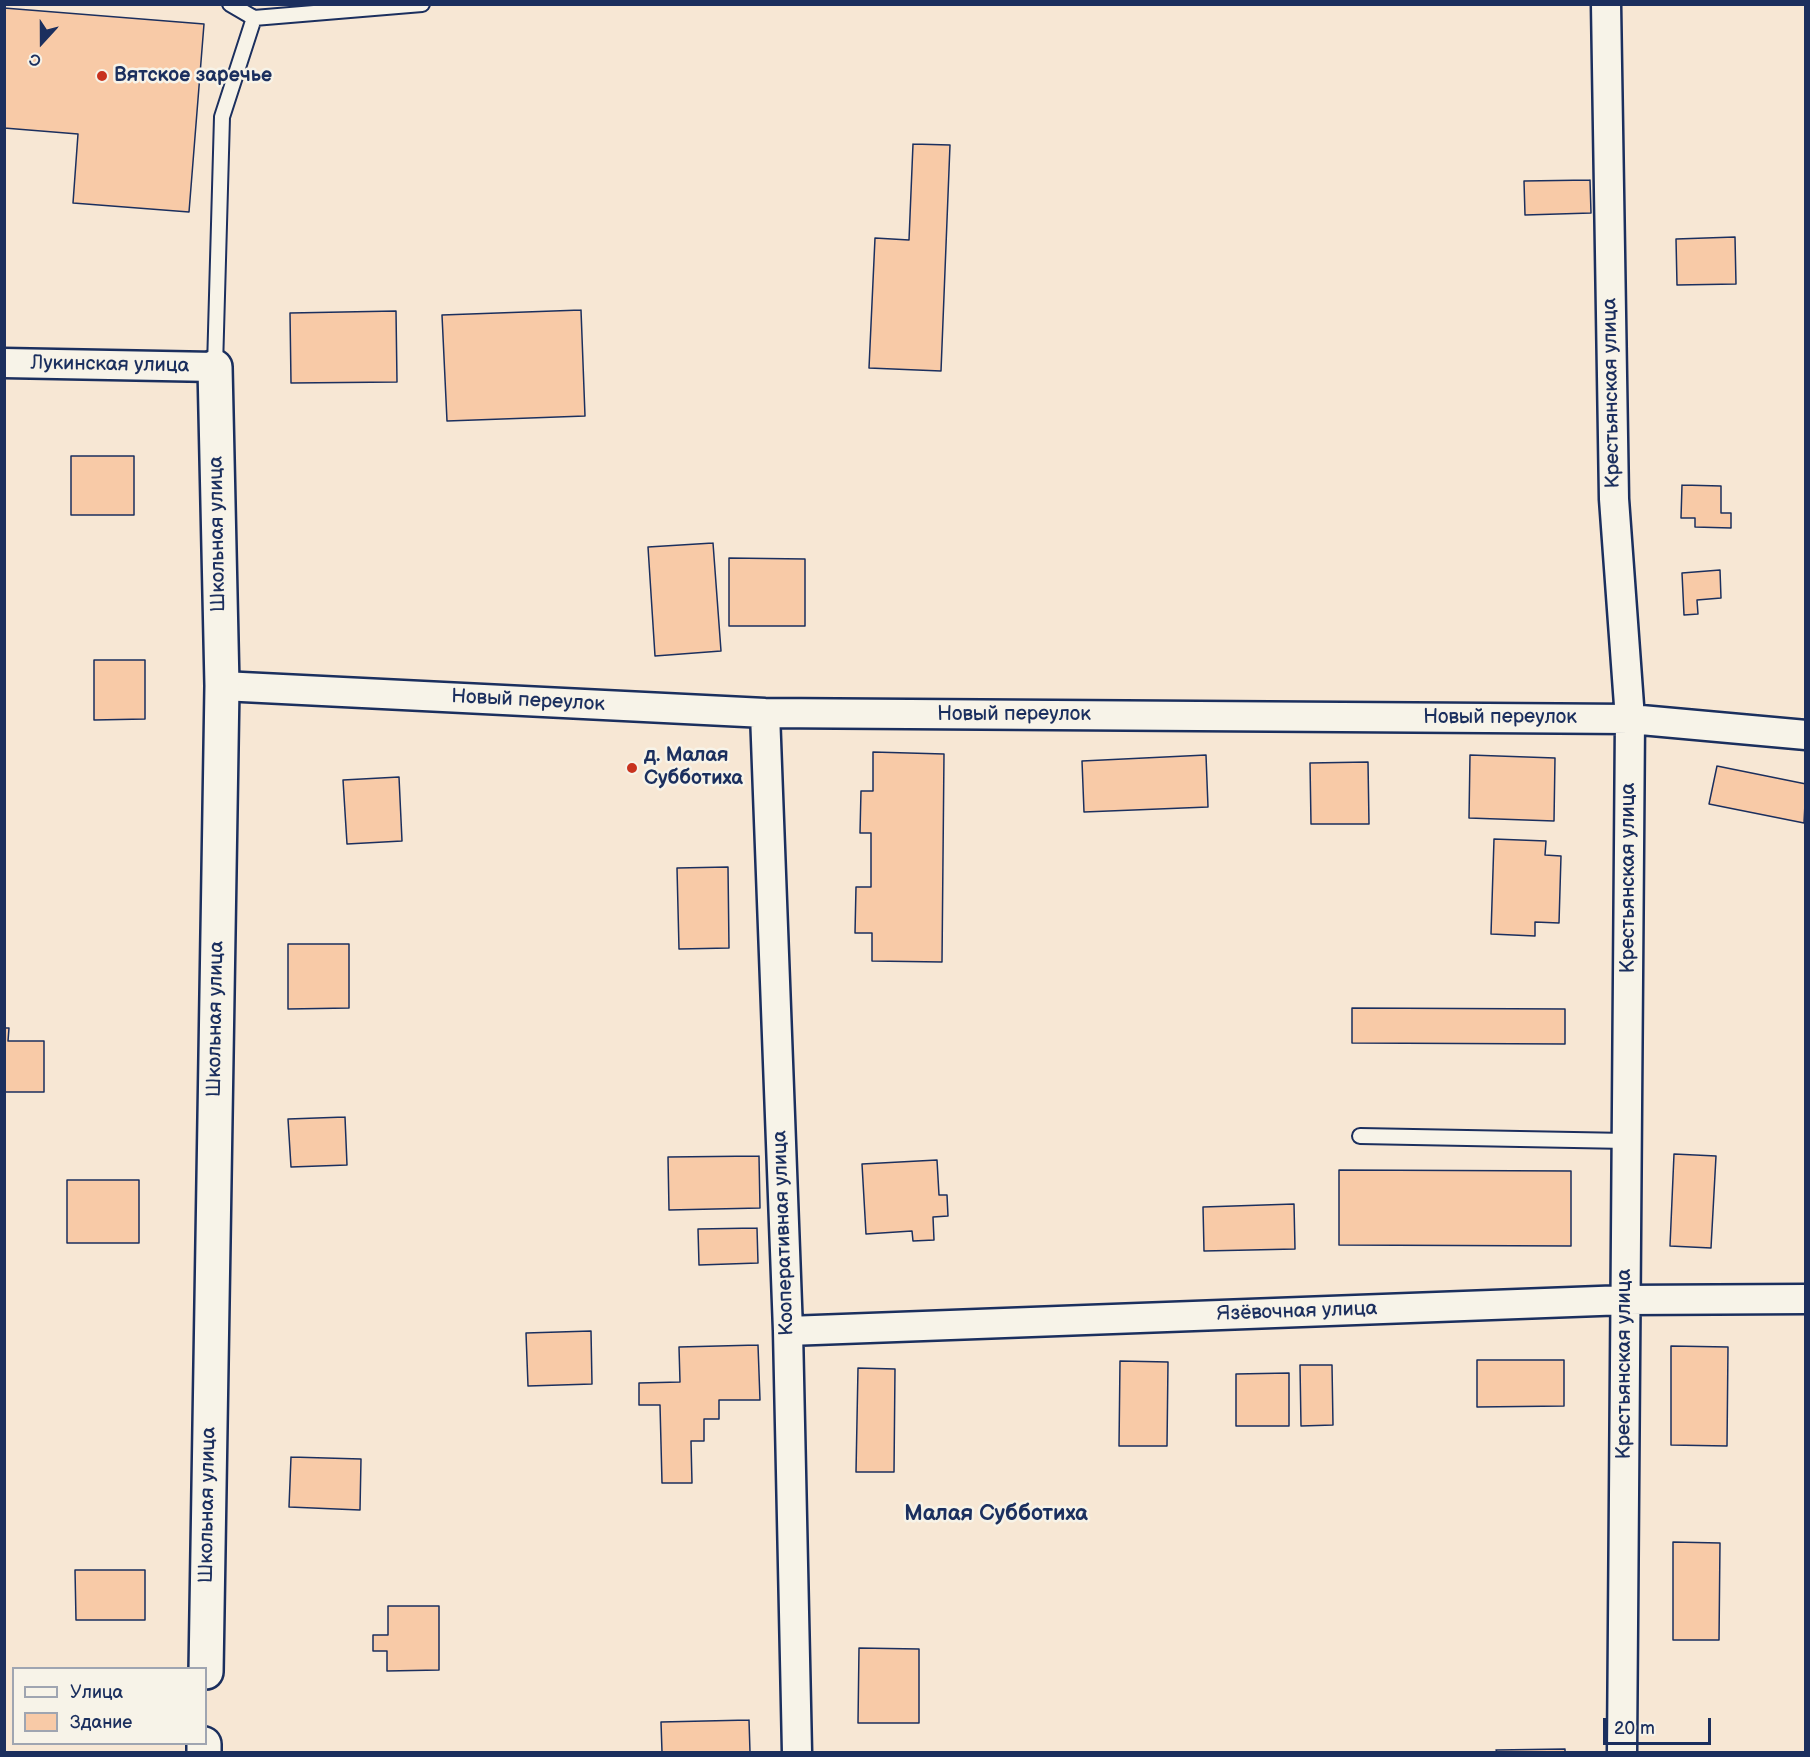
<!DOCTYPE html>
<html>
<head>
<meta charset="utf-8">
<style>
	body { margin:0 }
	#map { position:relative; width:1810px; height:1757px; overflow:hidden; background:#f7e7d4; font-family:"Balsamiq Sans",sans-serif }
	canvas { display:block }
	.frame { position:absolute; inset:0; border:6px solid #1b2f5e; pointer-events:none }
	.legend { position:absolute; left:12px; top:1667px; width:195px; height:78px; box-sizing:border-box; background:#f7f3e8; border:2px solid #9fa5b1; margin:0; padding:8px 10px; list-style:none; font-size:18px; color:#1b2f5e }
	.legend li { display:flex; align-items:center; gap:12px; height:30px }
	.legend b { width:30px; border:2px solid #9fa5b1 }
	.north { position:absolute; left:12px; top:12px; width:60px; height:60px; -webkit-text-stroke:4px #f7f3e8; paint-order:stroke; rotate:201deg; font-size:16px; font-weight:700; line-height:24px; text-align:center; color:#1b2f5e }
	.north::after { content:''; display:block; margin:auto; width:21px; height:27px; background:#1b2f5e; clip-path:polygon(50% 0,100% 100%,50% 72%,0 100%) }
	.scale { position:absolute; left:1603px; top:1718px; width:108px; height:27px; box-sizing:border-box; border:3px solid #1b2f5e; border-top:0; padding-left:8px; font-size:18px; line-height:21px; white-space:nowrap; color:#1b2f5e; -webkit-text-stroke:4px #f7f3e8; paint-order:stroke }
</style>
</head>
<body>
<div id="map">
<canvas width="1810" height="1757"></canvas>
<div class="frame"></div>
<ul class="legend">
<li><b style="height:8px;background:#f7f3e8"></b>Улица</li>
<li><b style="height:16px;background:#f8caa7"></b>Здание</li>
</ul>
<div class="north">С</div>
<div class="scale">20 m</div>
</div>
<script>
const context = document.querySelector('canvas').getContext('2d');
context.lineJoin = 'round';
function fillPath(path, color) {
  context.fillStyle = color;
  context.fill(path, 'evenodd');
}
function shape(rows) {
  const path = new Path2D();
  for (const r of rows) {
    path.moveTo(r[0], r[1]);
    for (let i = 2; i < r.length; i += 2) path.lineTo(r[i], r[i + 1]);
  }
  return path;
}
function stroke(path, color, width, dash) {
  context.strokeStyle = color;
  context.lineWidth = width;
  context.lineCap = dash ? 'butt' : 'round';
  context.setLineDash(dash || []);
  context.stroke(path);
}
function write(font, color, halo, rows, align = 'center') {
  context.font = font + ' "Balsamiq Sans",sans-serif';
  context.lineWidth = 5;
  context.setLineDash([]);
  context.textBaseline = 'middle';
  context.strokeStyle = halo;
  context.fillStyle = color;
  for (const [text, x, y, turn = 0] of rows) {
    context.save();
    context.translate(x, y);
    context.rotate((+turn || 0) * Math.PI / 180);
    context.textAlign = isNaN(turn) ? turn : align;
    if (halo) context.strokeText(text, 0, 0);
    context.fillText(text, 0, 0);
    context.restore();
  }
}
const building = shape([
	[4,8,204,24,189,212,73,203,78,134,4,128,4,8],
	[913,144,950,145,941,371,869,368,875,238,909,240,913,144],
	[1590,180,1591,213,1525,215,1524,181,1590,180],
	[1735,237,1736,284,1677,285,1676,239,1735,237],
	[581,310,585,416,447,421,442,315,581,310],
	[396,311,397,382,291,383,290,313,396,311],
	[71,456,134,456,134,515,71,515,71,456],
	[1682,485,1721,486,1721,513,1731,513,1731,528,1695,527,1695,518,1681,518,1682,485],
	[713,543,721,651,655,656,648,547,713,543],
	[729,558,805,559,805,626,729,626,729,558],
	[1720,570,1721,598,1697,600,1698,614,1684,615,1682,573,1720,570],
	[94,660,145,660,145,719,94,720,94,660],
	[873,752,944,754,942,962,872,961,872,933,855,933,856,887,871,887,871,833,860,833,861,791,873,791,873,752],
	[1206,755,1208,807,1084,812,1082,761,1206,755],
	[1470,755,1555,758,1554,821,1469,818,1470,755],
	[1368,762,1369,824,1311,824,1310,763,1368,762],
	[1717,766,1806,784,1804,823,1709,804,1717,766],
	[399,777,402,841,347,844,343,780,399,777],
	[1494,839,1546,841,1545,855,1561,856,1559,923,1535,922,1535,936,1491,934,1494,839],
	[728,867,729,948,679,949,677,868,728,867],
	[288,944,349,944,349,1008,288,1009,288,944],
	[1352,1008,1565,1009,1565,1044,1352,1043,1352,1008],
	[4,1028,9,1028,8,1041,44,1041,44,1092,4,1092,4,1028],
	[345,1117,347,1165,291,1167,288,1119,345,1117],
	[1674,1154,1716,1156,1711,1248,1670,1246,1674,1154],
	[759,1156,760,1208,669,1210,668,1157,759,1156],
	[937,1160,939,1195,947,1195,948,1216,933,1217,934,1240,913,1241,912,1231,866,1234,862,1164,937,1160],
	[1339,1170,1571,1171,1571,1246,1339,1245,1339,1170],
	[67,1180,139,1180,139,1243,67,1243,67,1180],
	[1294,1204,1295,1249,1204,1251,1203,1207,1294,1204],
	[757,1228,758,1263,699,1265,698,1229,757,1228],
	[591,1331,592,1384,528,1386,526,1333,591,1331],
	[758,1345,760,1400,719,1400,719,1419,704,1419,704,1441,691,1441,692,1483,662,1483,660,1405,639,1405,639,1383,680,1382,679,1347,758,1345],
	[1671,1346,1728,1347,1727,1446,1671,1445,1671,1346],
	[1477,1360,1564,1360,1564,1406,1477,1407,1477,1360],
	[1120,1361,1168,1362,1167,1446,1119,1446,1120,1361],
	[1300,1365,1332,1365,1333,1425,1301,1426,1300,1365],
	[858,1368,895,1369,894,1472,856,1472,858,1368],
	[1289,1373,1289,1426,1236,1426,1236,1374,1289,1373],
	[291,1457,361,1459,360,1510,289,1507,291,1457],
	[1673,1542,1720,1543,1719,1640,1673,1640,1673,1542],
	[75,1570,145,1570,145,1620,76,1620,75,1570],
	[388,1606,439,1606,439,1670,387,1671,387,1651,373,1651,373,1635,388,1635,388,1606],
	[859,1648,919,1649,919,1723,858,1723,859,1648],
	[749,1720,750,1752,662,1752,661,1722,749,1720],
	[1565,1749,1565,1752,1497,1752,1496,1750,1565,1749]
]);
fillPath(building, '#f8caa7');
stroke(building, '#1b2f5e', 1.5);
const service = shape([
	[230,4,254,18,422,4],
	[215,367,222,117,254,18],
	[1360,1136,1627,1141]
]);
const minor = shape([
	[1606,4,1614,499,1630,719,1622,1752],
	[4,363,215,367],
	[222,686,765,713,1630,719,1806,735],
	[765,713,788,1331,797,1752],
	[788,1331,1626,1300,1806,1299]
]);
const tertiary = shape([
	[206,1672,222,686,215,367],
	[204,1752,204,1744]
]);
stroke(service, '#1b2f5e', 18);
stroke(minor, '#1b2f5e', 33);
stroke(tertiary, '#1b2f5e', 38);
stroke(service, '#f7f3e8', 14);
stroke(minor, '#f7f3e8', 28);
stroke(tertiary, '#f7f3e8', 33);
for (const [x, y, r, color] of [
	[102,76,6,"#c8321e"],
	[632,768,6,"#c8321e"]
]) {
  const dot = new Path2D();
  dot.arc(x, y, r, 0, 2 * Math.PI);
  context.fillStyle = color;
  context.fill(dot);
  stroke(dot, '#f7f3e8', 2);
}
write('bold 20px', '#1b2f5e', '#f7f3e8', [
	["Вятское заречье",114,76],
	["д. Малая",644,756],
	["Субботиха",644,779]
], 'left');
write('20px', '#1b2f5e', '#f7f3e8', [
	["Лукинская улица",110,365,1],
	["Крестьянская улица",1612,393,-91],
	["Школьная улица",218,534,-91],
	["Новый переулок",528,701,3],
	["Новый переулок",1014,715],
	["Новый переулок",1500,718],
	["Крестьянская улица",1629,878,-90],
	["Школьная улица",216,1019,-89],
	["Кооперативная улица",784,1233,-92],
	["Язёвочная улица",1297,1312,-2],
	["Крестьянская улица",1625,1364,-90],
	["Школьная улица",208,1505,-89]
]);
write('bold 22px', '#1b2f5e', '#f7f3e8', [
	["Малая Субботиха",996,1514]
]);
</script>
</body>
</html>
